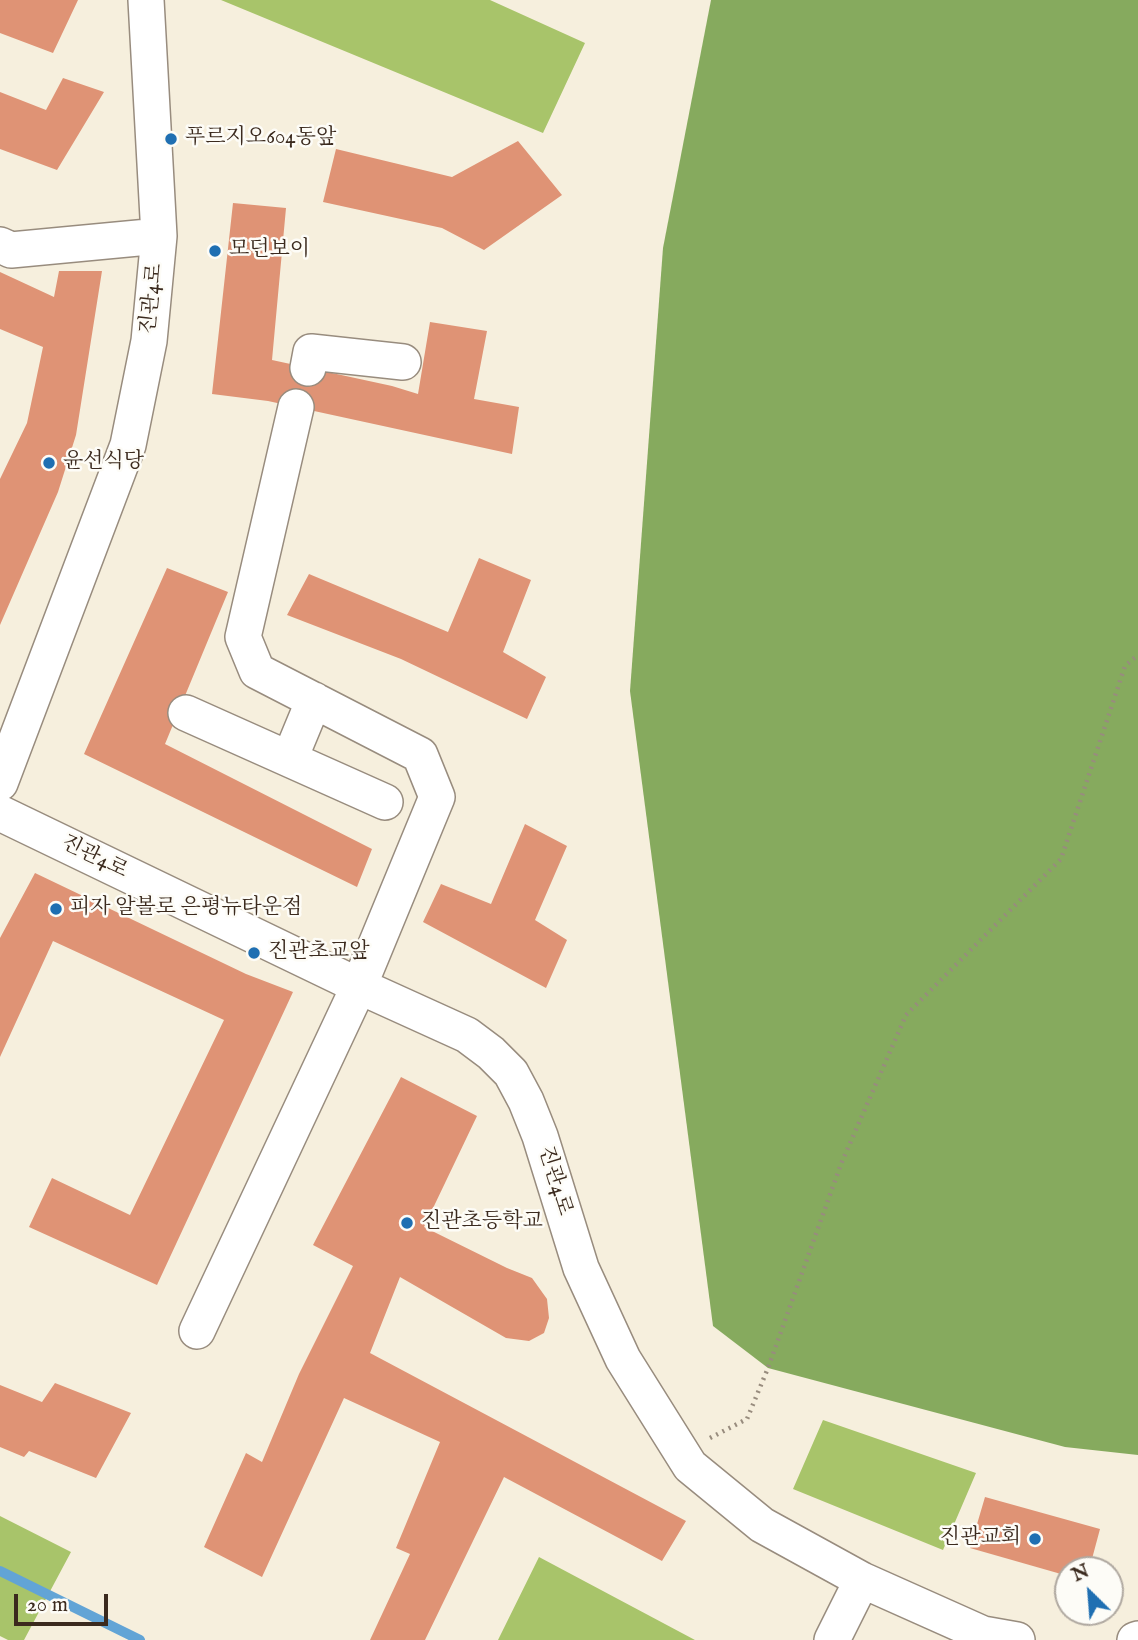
<!DOCTYPE html>
<html>
<head>
<meta charset="utf-8">
<style>
	body { margin:0 }
	#map { position:relative; width:1138px; height:1640px; overflow:hidden; background:#f6efdd; font-family:"IM FELL English",serif }
	canvas { display:block }
	.north { position:absolute; left:1054px; top:1556px; width:70px; height:70px; box-sizing:border-box; background:#fdfcf7; border:2px solid #afa8a0; border-radius:50%; rotate:335deg; font-size:19px; font-weight:700; line-height:28px; text-align:center; color:#3b2a1e }
	.north::after { content:''; display:block; margin:auto; width:24px; height:32px; background:#1f6fb2; clip-path:polygon(50% 0,100% 100%,50% 72%,0 100%) }
	.scale { position:absolute; left:14px; top:1594px; width:94px; height:32px; box-sizing:border-box; border:4px solid #3b2a1e; border-top:0; padding-left:9px; font-size:21px; line-height:24px; white-space:nowrap; color:#3b2a1e; -webkit-text-stroke:5px #fdfcf7; paint-order:stroke }
</style>
</head>
<body>
<div id="map">
<canvas width="1138" height="1640"></canvas>
<div class="north">N</div>
<div class="scale">20 m</div>
</div>
<script>
const context = document.querySelector('canvas').getContext('2d');
context.lineJoin = 'round';
function fillPath(path, color) {
  context.fillStyle = color;
  context.fill(path, 'evenodd');
}
function shape(rows) {
  const path = new Path2D();
  for (const r of rows) {
    path.moveTo(r[0], r[1]);
    for (let i = 2; i < r.length; i += 2) path.lineTo(r[i], r[i + 1]);
  }
  return path;
}
function stroke(path, color, width, dash) {
  context.strokeStyle = color;
  context.lineWidth = width;
  context.lineCap = dash ? 'butt' : 'round';
  context.setLineDash(dash || []);
  context.stroke(path);
}
function write(font, color, halo, rows, align = 'center') {
  context.font = font + ' "IM FELL English","Noto Serif KR",serif';
  context.lineWidth = 5;
  context.setLineDash([]);
  context.textBaseline = 'middle';
  context.strokeStyle = halo;
  context.fillStyle = color;
  for (const [text, x, y, turn = 0] of rows) {
    context.save();
    context.translate(x, y);
    context.rotate((+turn || 0) * Math.PI / 180);
    context.textAlign = isNaN(turn) ? turn : align;
    if (halo) context.strokeText(text, 0, 0);
    context.fillText(text, 0, 0);
    context.restore();
  }
}
fillPath(shape([
	[221,0,490,0,585,43,543,133],
	[823,1420,976,1473,943,1550,793,1489],
	[0,1516,71,1552,24,1640,8,1640,0,1636],
	[539,1557,695,1640,498,1640]
]), '#a8c46a');
fillPath(shape([
	[711,0,1138,0,1138,1455,1065,1447,768,1368,713,1326,630,691,663,248]
]), '#86aa5e');
stroke(shape([
	[0,1571,140,1640]
]), '#62a4d6', 10);
fillPath(shape([
	[0,0,78,0,53,53,0,33],
	[63,78,104,92,57,170,0,149,0,92,46,110],
	[518,141,562,195,484,250,442,228,323,202,336,149,452,177],
	[233,203,286,208,272,360,392,386,418,394,430,322,487,331,474,399,519,407,512,454,268,401,212,394],
	[59,271,102,271,76,435,58,492,0,625,0,479,27,423,43,347,0,329,0,272,54,297],
	[479,558,531,580,503,652,546,677,527,719,401,659,287,615,309,574,448,632],
	[167,568,228,592,165,744,372,849,357,887,84,754],
	[525,824,567,846,535,920,567,940,546,988,423,922,441,884,491,904],
	[35,873,246,974,293,992,157,1285,29,1227,52,1178,130,1215,224,1020,53,941,0,1057,0,938],
	[401,1077,477,1116,424,1227,507,1268,532,1278,547,1299,549,1318,544,1333,529,1341,506,1338,400,1277,370,1353,686,1521,662,1561,504,1477,425,1640,370,1640,410,1554,396,1548,440,1442,344,1398,262,1577,204,1547,246,1453,262,1462,299,1374,353,1266,313,1245],
	[55,1383,131,1413,96,1478,29,1451,24,1457,0,1447,0,1385,42,1402],
	[985,1497,1100,1529,1089,1570,1068,1570,1068,1576,970,1548]
]), '#df9375');
const minor = shape([
	[0,245,11,250,159,236],
	[308,368,311,352,403,362],
	[186,713,385,802],
	[290,758,314,700],
	[0,783,128,445,149,341,159,236,146,0],
	[0,813,359,986,467,1035,491,1053,511,1073,526,1101,540,1136,581,1268,623,1359,690,1466,762,1525,862,1580,983,1634,1017,1640],
	[197,1331,359,986,437,797,420,755,257,671,243,637,296,407],
	[832,1640,862,1580],
	[1135,1640,1138,1639]
]);
stroke(minor, '#988c7e', 38);
stroke(shape([
	[710,1438,747,1419,768,1368,841,1164,906,1015,1061,859,1125,666,1138,655]
]), '#988c7e', 4.5, [2, 5]);
stroke(minor, '#fff', 35);
for (const [x, y, r, color] of [
	[171,139,7,"#1f6fb2"],
	[215,251,7,"#1f6fb2"],
	[49,463,7,"#1f6fb2"],
	[56,909,7,"#1f6fb2"],
	[254,953,7,"#1f6fb2"],
	[407,1223,7,"#1f6fb2"],
	[1035,1539,7,"#1f6fb2"]
]) {
  const dot = new Path2D();
  dot.arc(x, y, r, 0, 2 * Math.PI);
  context.fillStyle = color;
  context.fill(dot);
  stroke(dot, '#fdfcf7', 2.5);
}
write('21px', '#3b2a1e', '#fdfcf7', [
	["푸르지오604동앞",185,139],
	["모던보이",229,251],
	["윤선식당",63,463],
	["피자 알볼로 은평뉴타운점",70,909],
	["진관초교앞",268,953],
	["진관초등학교",421,1223],
	["진관교회",1021,1539,"right"]
], 'left');
write('21px', '#3b2a1e', '#fdfcf7', [
	["진관4로",153,299,-84],
	["진관4로",94,858,26],
	["진관4로",554,1181,73]
]);
</script>
</body>
</html>
